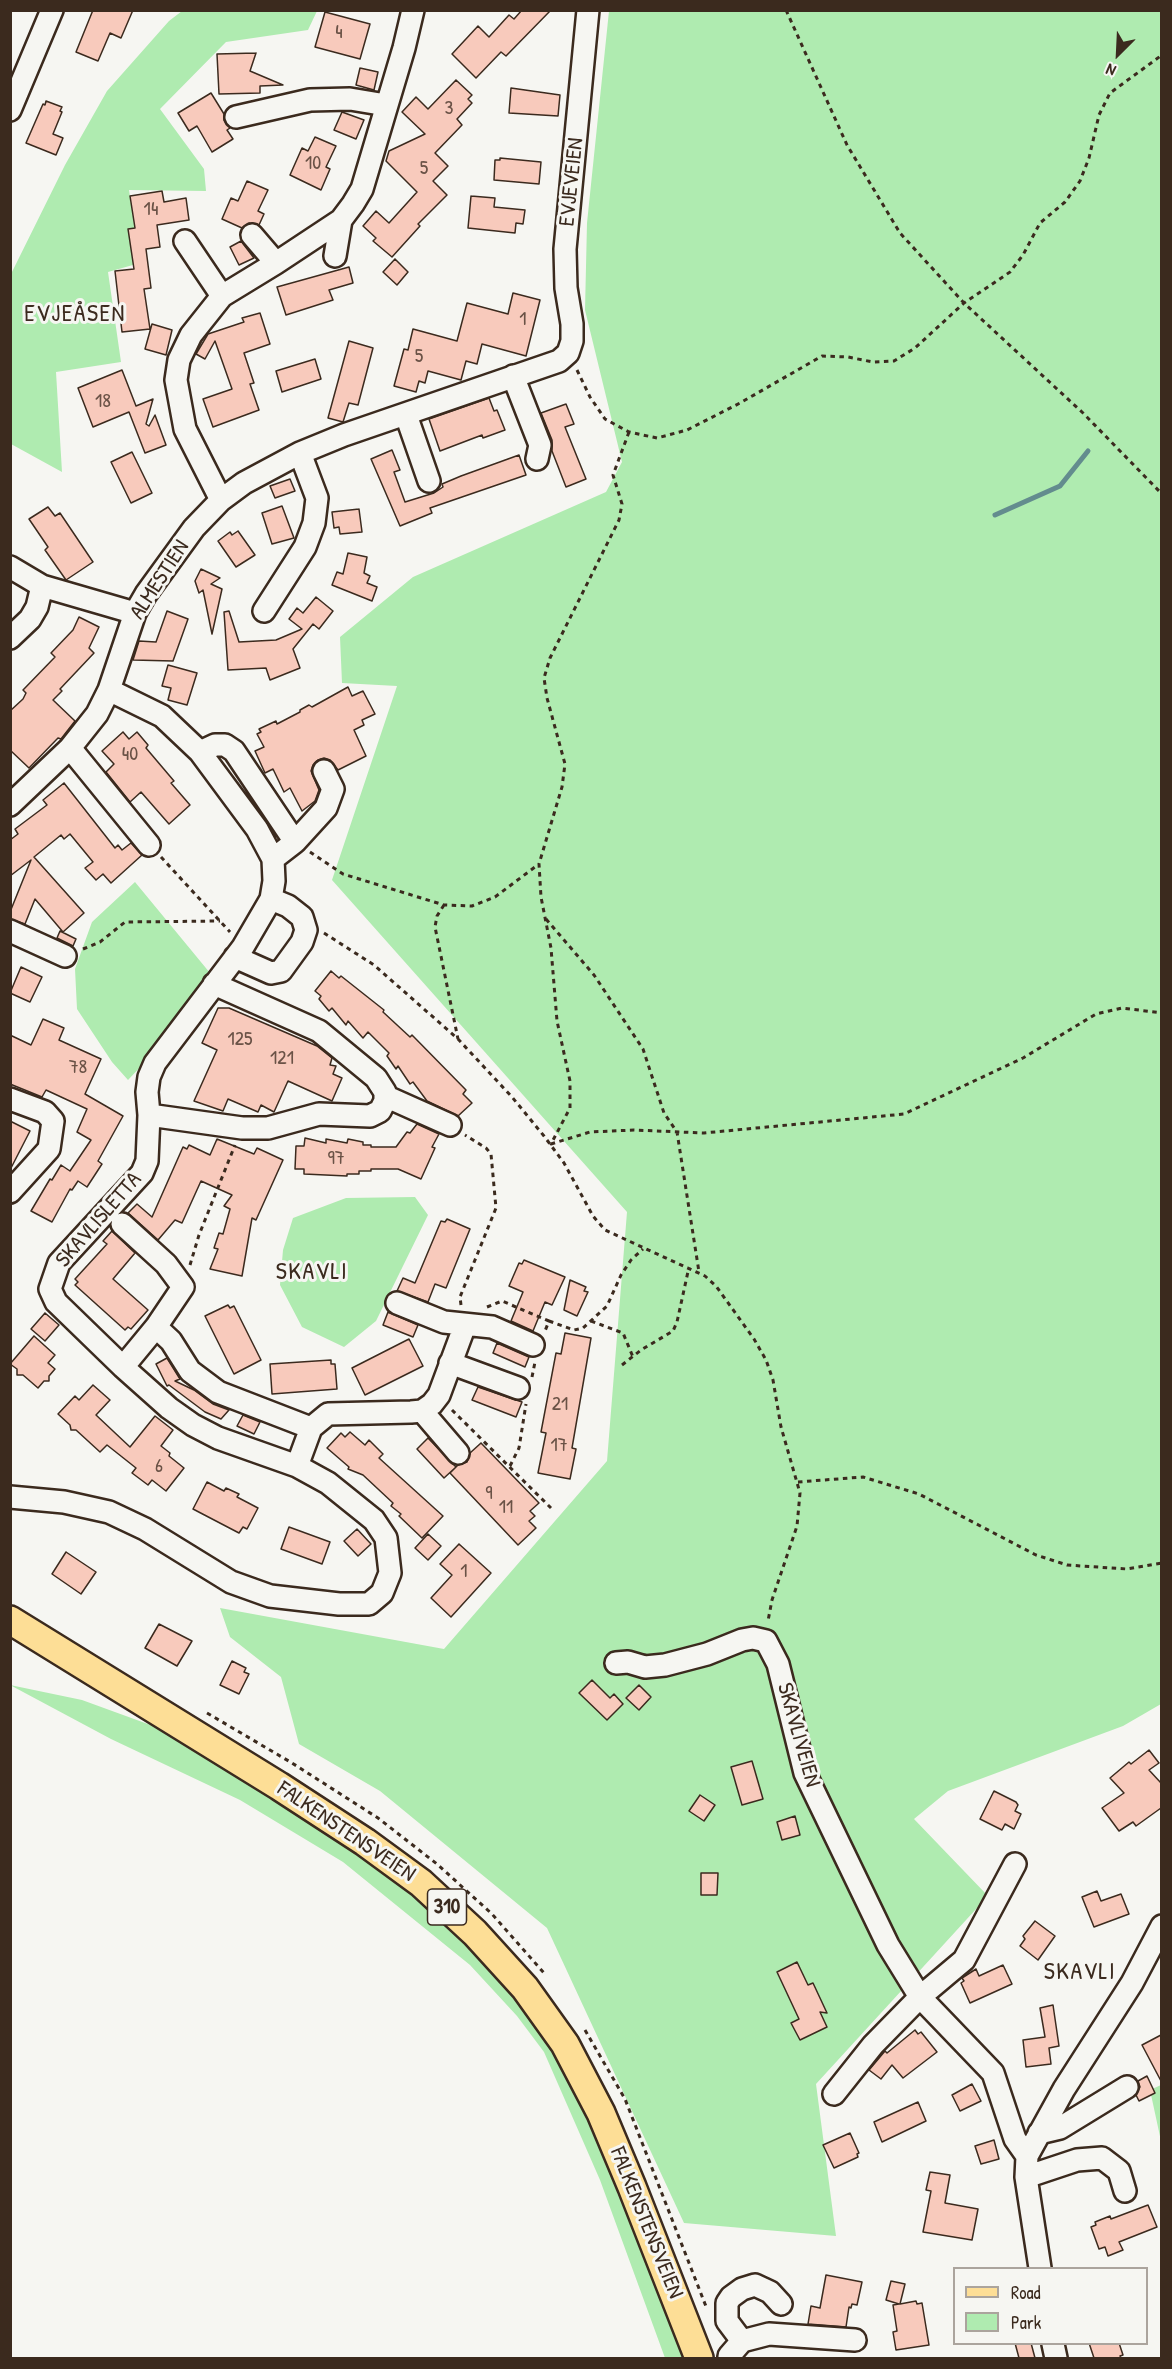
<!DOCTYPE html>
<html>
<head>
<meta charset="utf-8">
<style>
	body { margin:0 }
	#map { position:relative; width:1172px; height:2369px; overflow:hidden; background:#f6f6f2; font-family:"Patrick Hand",sans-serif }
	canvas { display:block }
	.frame { position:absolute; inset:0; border:12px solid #3b2a1e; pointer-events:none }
	.legend { position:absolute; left:953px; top:2267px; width:195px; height:78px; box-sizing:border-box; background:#f6f6f2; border:2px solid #aba49d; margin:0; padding:8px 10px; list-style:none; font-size:18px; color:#3b2a1e }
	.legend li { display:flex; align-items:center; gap:12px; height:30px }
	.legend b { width:30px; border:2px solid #aba49d }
	.north { position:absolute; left:1088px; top:24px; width:60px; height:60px; -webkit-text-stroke:4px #f6f6f2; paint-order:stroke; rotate:204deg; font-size:16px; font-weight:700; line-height:24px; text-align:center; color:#3b2a1e }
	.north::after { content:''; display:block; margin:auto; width:21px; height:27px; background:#3b2a1e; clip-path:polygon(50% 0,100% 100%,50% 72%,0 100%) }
</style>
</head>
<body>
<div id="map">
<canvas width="1172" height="2369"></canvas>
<div class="frame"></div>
<ul class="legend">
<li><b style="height:8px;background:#fdde96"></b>Road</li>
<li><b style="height:16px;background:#afebb0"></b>Park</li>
</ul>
<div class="north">N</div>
</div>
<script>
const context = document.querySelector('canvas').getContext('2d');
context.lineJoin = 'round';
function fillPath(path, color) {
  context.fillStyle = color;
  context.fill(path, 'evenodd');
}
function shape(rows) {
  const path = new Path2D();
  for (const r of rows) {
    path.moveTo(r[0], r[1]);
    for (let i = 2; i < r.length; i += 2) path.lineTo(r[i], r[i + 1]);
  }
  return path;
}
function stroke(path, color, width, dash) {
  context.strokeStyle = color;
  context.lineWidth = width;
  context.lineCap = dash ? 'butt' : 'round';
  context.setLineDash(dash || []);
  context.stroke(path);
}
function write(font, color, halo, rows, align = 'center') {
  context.font = font + ' "Patrick Hand",sans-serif';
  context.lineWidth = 6;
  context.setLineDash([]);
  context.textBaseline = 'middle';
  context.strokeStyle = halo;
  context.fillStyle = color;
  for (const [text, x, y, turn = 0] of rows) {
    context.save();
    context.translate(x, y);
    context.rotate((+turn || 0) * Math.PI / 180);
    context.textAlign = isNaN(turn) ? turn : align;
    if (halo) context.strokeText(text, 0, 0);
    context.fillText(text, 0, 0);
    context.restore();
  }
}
fillPath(shape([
	[182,11,317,11,308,30,226,42,160,109,204,169,206,191,129,190,140,263,108,272,121,362,56,372,62,472,11,444,10,276,65,165,107,91,169,21],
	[609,11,1161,11,1161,1704,1123,1726,948,1791,914,1819,988,1896,816,2084,836,2236,684,2223,547,1928,380,1791,299,1744,281,1677,230,1637,220,1608,444,1649,607,1461,627,1212,332,880,397,686,342,683,340,637,413,577,606,492,622,462,585,310,587,223],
	[135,882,210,973,147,1060,128,1080,112,1062,77,1009,75,969,92,922],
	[415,1197,428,1215,376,1321,344,1347,302,1327,280,1285,283,1250,293,1218,346,1198],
	[10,1685,82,1700,156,1727,392,1870,450,1921,540,2022,580,2092,686,2358,665,2358,600,2180,544,2052,517,2016,470,1965,343,1862,240,1800,111,1739],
	[1161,2085,1161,2141,1150,2090]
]), '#afebb0');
stroke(shape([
	[995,515,1060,486,1088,451]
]), '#638c8e', 5);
const building = shape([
	[93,10,133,10,121,38,110,33,98,61,76,52,93,10],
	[522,10,551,10,506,56,501,52,476,78,452,54,478,26,489,37,509,15,514,19,522,10],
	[325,12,370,24,360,59,315,47,325,12],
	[256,53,250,71,283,85,260,86,260,93,219,94,217,54,256,53],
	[360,68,378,72,374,90,356,85,360,68],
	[456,80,472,95,468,99,472,103,457,119,462,125,435,153,448,166,433,181,447,195,418,224,420,226,392,257,373,241,376,238,363,226,376,211,389,223,417,192,386,161,389,151,425,134,402,112,416,97,428,109,456,80],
	[511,88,560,95,558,116,509,113,511,88],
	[211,93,224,114,224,120,230,128,227,130,233,139,212,152,197,126,189,131,178,113,211,93],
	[46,101,62,107,60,111,62,112,53,134,63,138,56,155,26,143,43,104,45,105,46,101],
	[342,112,364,120,356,139,334,130,342,112],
	[315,137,336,146,326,167,330,169,321,190,290,175,302,148,308,151,315,137],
	[500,158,541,162,539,184,494,180,495,160,500,160,500,158],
	[247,181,268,190,258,211,264,214,259,225,249,223,242,228,222,219,231,198,238,201,247,181],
	[162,191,164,202,186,198,189,220,157,225,160,247,146,249,151,288,144,289,150,329,122,332,115,271,134,269,128,229,135,228,130,196,162,191],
	[471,196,495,198,494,207,525,210,523,224,516,223,515,233,468,228,471,196],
	[241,241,254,258,239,265,230,247,241,241],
	[395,259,408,272,397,285,383,272,395,259],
	[349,267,353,283,329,290,333,300,286,315,277,287,349,267],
	[513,293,540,300,526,356,482,344,477,364,466,361,461,380,428,371,425,383,419,381,416,392,394,386,404,349,408,350,413,329,457,341,467,303,508,314,513,293],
	[260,313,270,344,244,353,254,383,250,384,259,410,213,427,203,399,232,389,215,341,205,359,196,354,208,334,244,322,242,318,260,313],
	[152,324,172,330,166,355,145,349,152,324],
	[349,341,373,348,358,405,349,403,343,422,328,418,349,341],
	[315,359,321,379,282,392,276,371,315,359],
	[122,370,136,406,153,399,146,424,149,426,155,415,166,445,145,453,129,412,93,427,78,388,122,370],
	[489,398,494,411,497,410,505,430,483,438,482,435,440,451,429,419,489,398],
	[566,404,574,424,565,427,586,479,566,487,552,451,552,440,541,413,566,404],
	[392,450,400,470,394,472,405,502,434,493,443,487,442,484,461,476,519,455,526,475,430,508,432,513,400,526,371,459,392,450],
	[132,452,152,493,131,503,111,462,132,452],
	[290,479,295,491,275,498,270,486,290,479],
	[282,506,294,538,272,544,262,513,282,506],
	[48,507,55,516,60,513,93,562,66,580,45,550,48,547,29,519,48,507],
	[359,509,362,532,340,534,339,527,334,528,332,512,359,509],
	[238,531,255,555,236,567,218,541,230,532,232,535,238,531],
	[348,553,367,557,364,573,370,576,367,583,377,587,372,601,332,585,337,572,343,574,348,553],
	[201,569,220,578,211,584,222,589,212,634,203,590,199,593,195,581,201,569],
	[316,597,333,611,319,629,313,624,293,649,300,668,270,680,266,668,228,670,224,612,229,611,239,642,276,640,302,629,289,619,297,608,303,613,316,597],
	[167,611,188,619,173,661,133,660,139,641,156,642,167,611],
	[79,617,99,627,89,648,94,653,60,689,62,691,53,700,75,721,61,739,58,738,29,768,10,750,10,711,23,699,26,693,23,690,55,657,51,653,73,630,79,617],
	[168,665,197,673,187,705,168,700,171,688,162,686,168,665],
	[348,687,352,696,363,691,375,714,362,720,364,725,354,730,366,756,338,770,330,760,324,758,318,760,313,765,311,771,319,790,315,801,302,811,290,788,284,792,273,769,265,773,255,751,264,747,257,734,261,732,259,729,276,721,277,724,300,712,300,710,309,705,312,707,348,687],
	[123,732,129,739,137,732,148,745,146,748,174,781,171,783,190,805,169,824,141,792,130,802,106,772,114,764,102,751,123,732],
	[64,783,115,848,118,845,122,850,131,843,142,855,111,883,103,874,96,880,85,868,93,862,70,834,64,839,61,835,34,857,84,913,63,932,35,899,25,924,10,919,10,912,31,860,10,876,10,840,18,834,15,829,47,805,43,800,64,783],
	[60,931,76,939,73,946,57,938,60,931],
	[21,967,42,977,30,1002,10,993,21,967],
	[331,971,339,978,341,976,384,1010,383,1012,410,1037,412,1035,466,1090,463,1094,472,1103,458,1116,427,1101,413,1082,410,1084,398,1066,396,1069,387,1056,389,1053,368,1032,363,1038,348,1021,346,1025,332,1008,329,1011,319,999,321,996,315,991,331,971],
	[218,1008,229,1008,317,1046,332,1058,330,1065,336,1066,333,1074,342,1078,332,1101,288,1081,274,1112,261,1105,258,1112,228,1099,223,1111,194,1101,217,1050,202,1043,218,1008],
	[43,1019,64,1028,59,1040,101,1059,85,1094,123,1116,98,1161,102,1164,87,1187,78,1181,72,1190,70,1189,52,1222,31,1211,50,1179,52,1180,61,1165,70,1171,91,1140,77,1132,87,1109,46,1090,42,1097,10,1084,10,1035,31,1045,43,1019],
	[10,1121,30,1131,10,1170,10,1121],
	[417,1124,439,1134,432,1147,435,1148,421,1179,398,1169,371,1169,371,1171,359,1171,359,1174,347,1174,347,1176,304,1174,304,1169,295,1169,296,1146,304,1146,305,1138,326,1143,326,1139,347,1143,348,1139,363,1142,363,1145,371,1145,371,1147,396,1147,407,1132,410,1133,417,1124],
	[217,1139,254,1154,257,1148,283,1160,256,1220,252,1218,242,1276,210,1269,218,1249,214,1248,219,1233,223,1234,230,1209,224,1206,232,1195,201,1181,182,1223,175,1220,158,1240,128,1213,137,1204,152,1217,183,1147,187,1149,189,1145,210,1155,217,1139],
	[447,1219,470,1229,446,1288,435,1284,428,1302,397,1291,403,1278,415,1283,441,1221,445,1222,447,1219],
	[112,1231,135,1253,113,1279,148,1310,131,1329,128,1327,125,1330,75,1285,78,1282,75,1279,107,1244,103,1241,112,1231],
	[524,1260,565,1277,552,1305,545,1302,533,1331,511,1321,523,1292,509,1286,519,1263,522,1264,524,1260],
	[570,1280,586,1287,584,1291,588,1292,577,1316,564,1310,570,1280],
	[228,1305,230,1308,234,1306,261,1360,234,1374,205,1316,228,1305],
	[388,1312,418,1325,413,1337,383,1325,388,1312],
	[45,1313,59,1325,45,1341,31,1329,45,1313],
	[565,1333,591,1338,572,1448,576,1449,570,1479,538,1473,546,1433,541,1432,556,1353,561,1354,565,1333],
	[34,1336,55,1355,48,1363,55,1369,49,1376,49,1381,44,1381,38,1388,23,1375,17,1375,17,1369,10,1364,34,1336],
	[409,1339,423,1366,365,1395,352,1368,409,1339],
	[497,1343,529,1357,525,1367,493,1353,497,1343],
	[167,1358,180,1379,175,1381,194,1390,213,1404,229,1410,221,1419,205,1412,169,1385,167,1386,156,1364,167,1358],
	[331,1360,331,1364,335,1364,337,1389,272,1394,270,1364,331,1360],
	[93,1385,110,1400,96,1415,130,1447,155,1416,173,1430,161,1446,170,1453,169,1456,184,1468,166,1491,152,1480,148,1485,132,1473,136,1468,107,1445,100,1452,76,1430,71,1430,70,1425,58,1414,75,1396,79,1400,93,1385],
	[478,1387,522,1402,516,1417,472,1400,478,1387],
	[243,1415,260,1422,254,1434,237,1426,243,1415],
	[350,1432,365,1445,369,1440,383,1454,379,1458,443,1516,422,1538,399,1516,401,1514,391,1506,393,1503,363,1475,348,1469,349,1467,327,1448,341,1433,345,1437,350,1432],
	[428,1438,456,1467,444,1478,417,1449,428,1438],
	[481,1443,539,1503,530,1511,535,1516,529,1521,536,1528,518,1545,450,1473,458,1465,467,1462,470,1453,481,1443],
	[207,1482,224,1491,226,1488,239,1494,237,1497,258,1508,247,1529,243,1527,239,1533,193,1509,207,1482],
	[289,1527,330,1542,322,1564,281,1549,289,1527],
	[357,1529,371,1544,358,1556,344,1541,357,1529],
	[428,1534,441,1546,428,1560,415,1548,428,1534],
	[459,1544,491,1573,451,1617,431,1598,452,1575,440,1564,459,1544],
	[66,1552,96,1572,81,1594,52,1574,66,1552],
	[159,1624,192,1641,177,1666,145,1648,159,1624],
	[232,1661,246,1668,244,1672,249,1674,239,1694,220,1685,232,1661],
	[592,1680,610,1698,614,1694,623,1704,607,1720,579,1693,592,1680],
	[639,1685,651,1697,639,1710,626,1698,639,1685],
	[1149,1750,1159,1763,1149,1770,1161,1783,1161,1808,1136,1826,1133,1822,1119,1831,1102,1808,1124,1793,1110,1778,1129,1762,1131,1764,1149,1750],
	[752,1761,763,1799,742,1805,731,1767,752,1761],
	[994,1791,1016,1802,1018,1805,1015,1811,1021,1814,1014,1829,1005,1824,1002,1830,980,1819,994,1791],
	[700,1795,715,1805,704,1821,689,1811,700,1795],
	[795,1816,800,1835,782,1840,777,1822,795,1816],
	[701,1873,718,1873,717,1895,701,1895,701,1873],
	[1097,1891,1101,1901,1121,1894,1129,1914,1094,1927,1082,1897,1097,1891],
	[1035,1921,1055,1936,1038,1960,1020,1946,1025,1939,1023,1936,1035,1921],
	[797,1962,808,1985,813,1983,827,2013,820,2012,827,2027,800,2040,791,2023,799,2019,777,1972,797,1962],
	[1003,1965,1012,1984,970,2003,961,1983,964,1981,962,1978,976,1969,979,1976,1003,1965],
	[1053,2005,1059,2046,1049,2048,1051,2064,1026,2067,1023,2040,1045,2037,1040,2008,1053,2005],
	[915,2030,918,2034,921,2032,937,2052,903,2078,892,2065,881,2079,869,2070,885,2051,887,2053,915,2030],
	[1161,2035,1161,2081,1142,2045,1161,2035],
	[1147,2076,1155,2093,1139,2101,1136,2095,1140,2087,1138,2081,1147,2076],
	[972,2084,981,2101,960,2111,952,2095,972,2084],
	[918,2102,926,2121,882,2142,874,2122,918,2102],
	[850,2133,859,2153,857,2154,858,2157,834,2168,823,2145,850,2133],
	[994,2140,999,2159,981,2164,975,2146,994,2140],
	[930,2172,950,2175,945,2203,978,2209,972,2240,923,2232,931,2191,926,2190,930,2172],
	[1148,2205,1157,2227,1119,2242,1123,2250,1108,2256,1105,2247,1099,2249,1091,2227,1096,2225,1095,2222,1110,2216,1111,2219,1148,2205],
	[826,2275,862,2282,857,2305,852,2304,851,2308,849,2307,846,2327,808,2324,811,2306,820,2308,826,2275],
	[891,2281,905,2284,900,2304,916,2301,917,2304,922,2303,929,2345,896,2350,893,2332,897,2331,893,2305,899,2304,886,2300,891,2281],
	[1015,2343,1031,2343,1035,2358,1019,2358,1015,2343],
	[1089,2343,1119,2343,1123,2355,1120,2356,1121,2358,1094,2358,1089,2343]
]);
fillPath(building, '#f8cabc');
stroke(building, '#3b2a1e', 1.5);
const minor = shape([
	[10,110,52,10],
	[236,117,310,100,350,99,386,105],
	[252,235,276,263],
	[185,241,222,296],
	[335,256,341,220],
	[513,376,540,445,537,459],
	[406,415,429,481],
	[221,500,185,429,176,380,179,360,191,335,222,296,276,263,341,220,353,204,362,189,404,48,413,10],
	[10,567,42,586,135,613],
	[264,611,305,547,314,523,317,498,300,453],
	[10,638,30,619,37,607,42,586],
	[70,748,149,845],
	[200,752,215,745,225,745,234,751,295,842,273,859],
	[10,805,70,748,97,714,109,690,135,613,146,594,194,528,221,500,244,483,300,453,344,435,559,361,568,353,572,341,572,324,566,288,565,249,588,10],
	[295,842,326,808,333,789,324,771],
	[10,931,65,956],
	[235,957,271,973,281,971,302,942,306,930,302,917,288,906,271,899],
	[385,1096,450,1125],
	[10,1099,45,1112,53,1121,49,1149,10,1192],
	[149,1115,242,1128,268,1128,319,1114,370,1116,380,1111,385,1101,385,1092,376,1078,319,1031,214,984],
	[122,1224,166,1264,183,1287,156,1327,123,1367],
	[397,1303,444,1322,492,1327,533,1345],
	[156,1327,171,1341,190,1371,218,1392,311,1428],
	[450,1363,518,1388],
	[422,1411,458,1453],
	[297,1466,311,1428,328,1414,411,1412,422,1411,432,1404,439,1395,465,1325],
	[10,1497,64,1502,109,1512,145,1529,231,1582,270,1596,339,1604,369,1604,382,1593,390,1573,386,1538,374,1520,328,1483,297,1466,218,1438,193,1425,169,1408,123,1367,56,1302,50,1289,59,1263,142,1173,147,1161,149,1115,147,1092,149,1077,155,1063,243,947,271,899,274,881,273,859,257,829,200,752,162,716,109,690],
	[616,1663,628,1662,645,1667,665,1665,707,1654,742,1640,753,1638,766,1641,778,1664,805,1773,888,1945,920,1997,993,2073,1015,2139,1027,2156],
	[834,2094,873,2045,920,1997,964,1960,1015,1864],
	[1039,2133,1060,2128,1127,2087],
	[1026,2177,1077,2160,1102,2158,1119,2171,1125,2191],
	[1040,2268,1026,2177,1027,2156,1064,2089,1132,1983,1162,1926],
	[742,2341,727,2321,727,2303,731,2297,742,2289,755,2285,770,2292,781,2304],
	[1053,2344,1056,2358],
	[729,2356,742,2341,769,2334,855,2340]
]);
const major = shape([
	[10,1620,279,1786,365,1842,421,1883,475,1933,525,1988,565,2044,601,2113,632,2187,699,2358]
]);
stroke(minor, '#3b2a1e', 26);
stroke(major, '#3b2a1e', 32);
stroke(shape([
	[786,10,847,145,900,233,964,303,1083,413,1162,494],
	[577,370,590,397,605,419,629,432,657,438,687,430,740,403,822,356,848,357,873,362,894,361,915,348,964,303,1010,272,1023,255,1040,223,1065,202,1080,181,1089,158,1099,115,1110,93,1162,55],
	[629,432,613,475,622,504,619,520,550,658,544,678,547,698,565,764,562,787,539,864,541,897,551,948,557,1021,570,1081,570,1108,551,1144,590,1132,634,1130,704,1133,904,1114,1023,1058,1096,1014,1122,1008,1162,1013],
	[310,852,343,874,444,905,472,906,495,897,539,864],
	[161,857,230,932],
	[444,905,437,916,435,927,458,1039],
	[546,919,594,975,643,1049,664,1113,677,1132,699,1272],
	[324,933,374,965,458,1039,512,1097,544,1136,564,1163,593,1216,605,1230,705,1276,716,1286,754,1339,766,1360,773,1380,781,1427,800,1493,797,1526,772,1600,768,1621],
	[83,949,100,942,125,922,220,921],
	[190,1265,199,1235,235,1145],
	[461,1305,460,1297,496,1208,491,1154,486,1148,465,1135],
	[487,1307,502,1301,549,1321,545,1331],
	[549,1321,574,1330,583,1328,607,1306,621,1275,631,1260,643,1249],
	[591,1321,623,1333,633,1357],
	[622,1365,641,1350,673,1331,677,1322,689,1267],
	[532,1377,535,1362],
	[452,1410,551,1508],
	[510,1466,519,1448,526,1404],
	[798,1482,863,1477,919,1494,1036,1555,1067,1565,1127,1569,1162,1563],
	[207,1713,292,1763,378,1818,437,1864,492,1914,544,1973],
	[585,2030,625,2099,707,2309]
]), '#3b2a1e', 3, [4.5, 4.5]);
stroke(minor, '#f6f6f2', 21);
stroke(major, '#fdde96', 27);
write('20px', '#6a5246', null, [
	["4",339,33],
	["3",449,109],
	["10",313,164],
	["5",424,169],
	["14",151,210],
	["1",523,320],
	["5",419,357],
	["18",103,402],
	["40",130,755],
	["125",240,1040],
	["121",282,1059],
	["78",78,1068],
	["97",336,1159],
	["21",560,1405],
	["17",559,1446],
	["6",159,1467],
	["9",489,1494],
	["11",506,1508],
	["1",464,1572]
]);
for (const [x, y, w] of [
	[447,1907,39]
]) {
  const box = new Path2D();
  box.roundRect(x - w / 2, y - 18, w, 36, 4.5);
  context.fillStyle = '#f6f6f2';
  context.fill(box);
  stroke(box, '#3b2a1e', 1.5);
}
write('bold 21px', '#3b2a1e', null, [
	["310",447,1907]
]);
write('22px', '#3b2a1e', '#f6f6f2', [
	["EVJEVEIEN",572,182,-84],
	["ALMESTIEN",160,580,-57],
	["SKAVLISLETTA",99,1220,-49],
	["SKAVLIVEIEN",798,1735,74],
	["FALKENSTENSVEIEN",346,1832,34],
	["FALKENSTENSVEIEN",646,2223,68]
]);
context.letterSpacing = '1.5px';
write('24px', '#3b2a1e', '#f6f6f2', [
	["EVJEÅSEN",75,315],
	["SKAVLI",312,1273],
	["SKAVLI",1080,1973]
]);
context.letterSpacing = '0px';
</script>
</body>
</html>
